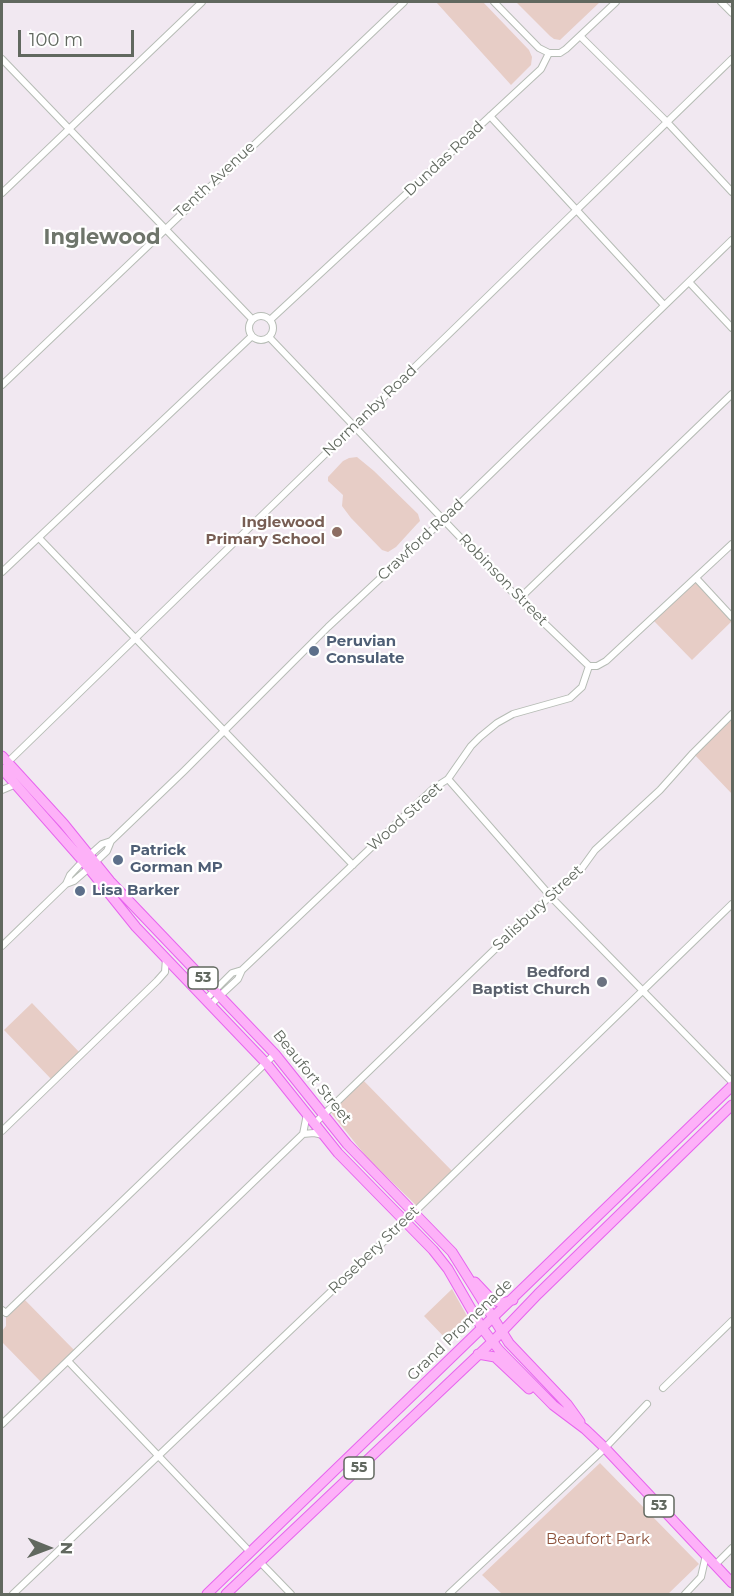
<!DOCTYPE html>
<html>
<head>
<meta charset="utf-8">
<style>
	body { margin:0 }
	#map { position:relative; width:734px; height:1596px; overflow:hidden; background:#f1e8f1; font-family:Montserrat,sans-serif }
	canvas { display:block }
	.frame { position:absolute; inset:0; border:3px solid #61685f; pointer-events:none }
	.north { position:absolute; left:18px; top:1518px; width:60px; height:60px; -webkit-text-stroke:4px #fff; paint-order:stroke; rotate:91deg; font-size:16px; font-weight:700; line-height:24px; text-align:center; color:#61685f }
	.north::after { content:''; display:block; margin:auto; width:21px; height:27px; background:#61685f; clip-path:polygon(50% 0,100% 100%,50% 72%,0 100%) }
	.scale { position:absolute; left:18px; top:30px; width:116px; height:27px; box-sizing:border-box; border:3px solid #61685f; border-top:0; padding-left:8px; font-size:18px; line-height:21px; white-space:nowrap; color:#61685f; -webkit-text-stroke:4px #fff; paint-order:stroke }
</style>
</head>
<body>
<div id="map">
<canvas width="734" height="1596"></canvas>
<div class="frame"></div>
<div class="north">N</div>
<div class="scale">100 m</div>
</div>
<script>
const context = document.querySelector('canvas').getContext('2d');
context.lineJoin = 'round';
function fillPath(path, color) {
  context.fillStyle = color;
  context.fill(path, 'evenodd');
}
function shape(rows) {
  const path = new Path2D();
  for (const r of rows) {
    if (r.length === 3) {
      path.moveTo(r[0] + r[2], r[1]);
      path.arc(r[0], r[1], r[2], 0, 2 * Math.PI);
      continue;
    }
    path.moveTo(r[0], r[1]);
    for (let i = 2; i < r.length; i += 2) path.lineTo(r[i], r[i + 1]);
  }
  return path;
}
function stroke(path, color, width, dash) {
  context.strokeStyle = color;
  context.lineWidth = width;
  context.lineCap = dash ? 'butt' : 'round';
  context.setLineDash(dash || []);
  context.stroke(path);
}
function write(font, color, halo, rows, align = 'center') {
  context.font = font + ' Montserrat,sans-serif';
  context.lineWidth = 4.5;
  context.setLineDash([]);
  context.textBaseline = 'middle';
  context.strokeStyle = halo;
  context.fillStyle = color;
  for (const [text, x, y, turn = 0] of rows) {
    context.save();
    context.translate(x, y);
    context.rotate((+turn || 0) * Math.PI / 180);
    context.textAlign = isNaN(turn) ? turn : align;
    if (halo) context.strokeText(text, 0, 0);
    context.fillText(text, 0, 0);
    context.restore();
  }
}
fillPath(shape([
	[436,2,483,2,529,50,532,57,531,65,511,85],
	[516,2,600,2,560,40,554,39,550,36],
	[357,457,374,471,418,514,420,521,417,524,396,547,388,552,382,550,351,518,342,506,343,495,328,481,328,477,343,461,349,458],
	[696,578,732,617,732,621,692,660,654,621],
	[732,714,732,794,693,753],
	[32,1003,81,1054,53,1081,4,1030],
	[361,1078,454,1173,419,1208,368,1159,329,1110],
	[452,1289,467,1316,465,1325,448,1341,424,1316],
	[22,1297,76,1352,43,1384,2,1342,2,1331,6,1326,6,1313],
	[600,1463,699,1564,668,1594,502,1594,482,1575]
]), '#e7cdc6');
const minor = shape([
	[494,2,539,48,549,53],
	[721,2,732,13],
	[580,36,666,121,732,192],
	[549,53,560,53,566,49,616,2],
	[2,59,252,319],
	[490,116,664,305],
	[2,193,202,2],
	[689,282,732,328],
	[261,328,12],
	[270,320,541,69,549,53],
	[269,337,519,599,589,666],
	[2,385,404,2],
	[39,538,353,865],
	[2,572,252,336],
	[696,578,732,617],
	[519,599,732,394],
	[589,666,597,666,606,661,732,544],
	[8,762,732,59],
	[448,779,553,899,732,1082],
	[2,790,16,784],
	[66,884,74,881,89,868,107,851,111,841],
	[2,946,66,884,70,875,83,861,102,844,111,841,184,771,328,627,444,519,732,240],
	[205,1000,232,973,242,970],
	[210,1005,238,979,242,970,419,802,434,788,448,779,471,746,480,737,497,723,513,714,570,698,582,687,589,666],
	[314,1124,551,895,582,868,595,850,660,790,693,753,732,714],
	[2,1131,157,981,165,972,166,958],
	[303,1134,314,1133,323,1135],
	[2,1310,6,1313,275,1054],
	[68,1361,250,1552],
	[663,1388,732,1321],
	[2,1424,303,1134,307,1114],
	[260,1562,291,1594],
	[715,1565,732,1548],
	[13,1594,401,1225,732,904],
	[449,1594,605,1448,647,1404],
	[685,1594,701,1577,706,1555]
]);
const primary = shape([
	[2,756,64,824,110,881,275,1054,347,1144,452,1252,509,1343,567,1404,580,1422],
	[2,769,83,861,136,927,266,1063,338,1153,433,1250,448,1269,482,1328,499,1350,553,1405,585,1429,605,1448,732,1583],
	[475,1282,491,1299,502,1303,513,1300],
	[478,1354,495,1357,529,1389],
	[207,1594,732,1086],
	[226,1594,493,1341,538,1294,732,1105]
]);
stroke(minor, '#b6bcb5', 8);
stroke(primary, '#e764ee', 11);
stroke(minor, '#fff', 6);
stroke(primary, '#fdb1f8', 9);
for (const [x, y, r, color] of [
	[337,532,6,"#8d6e63"],
	[314,651,6,"#5c6f8a"],
	[118,860,6,"#5c6f8a"],
	[80,891,6,"#5c6f8a"],
	[602,982,6,"#6b7280"]
]) {
  const dot = new Path2D();
  dot.arc(x, y, r, 0, 2 * Math.PI);
  context.fillStyle = color;
  context.fill(dot);
  stroke(dot, '#fff', 2);
}
for (const [x, y, w] of [
	[203,978,30],
	[359,1468,30],
	[659,1506,30]
]) {
  const box = new Path2D();
  box.roundRect(x - w / 2, y - 11, w, 22, 4.5);
  context.fillStyle = '#fff';
  context.fill(box);
  stroke(box, '#61685f', 1.5);
}
write('bold 14px', '#61685f', null, [
	["53",203,978],
	["55",359,1468],
	["53",659,1506]
]);
write('15px', '#61685f', '#fff', [
	["Dundas Road",444,159,-43],
	["Tenth Avenue",215,180,-43],
	["Normanby Road",370,411,-44],
	["Crawford Road",421,540,-43],
	["Robinson Street",503,580,46],
	["Wood Street",405,817,-42],
	["Salisbury Street",538,908,-43],
	["Beaufort Street",312,1077,51],
	["Rosebery Street",374,1250,-44],
	["Grand Promenade",460,1330,-44]
]);
write('bold 15px', '#785e54', '#fff', [
	["Inglewood",325,523],
	["Primary School",325,540]
], 'right');
write('bold 15px', '#4e5e75', '#fff', [
	["Peruvian",326,642],
	["Consulate",326,659],
	["Patrick",130,851],
	["Gorman MP",130,868],
	["Lisa Barker",92,891]
], 'left');
write('bold 15px', '#5b616d', '#fff', [
	["Bedford",590,973],
	["Baptist Church",590,990]
], 'right');
write('15px', '#8c513a', '#fff', [
	["Beaufort Park",598,1540]
]);
write('bold 21px', '#6e756b', '#fff', [
	["Inglewood",102,238]
]);
</script>
</body>
</html>
